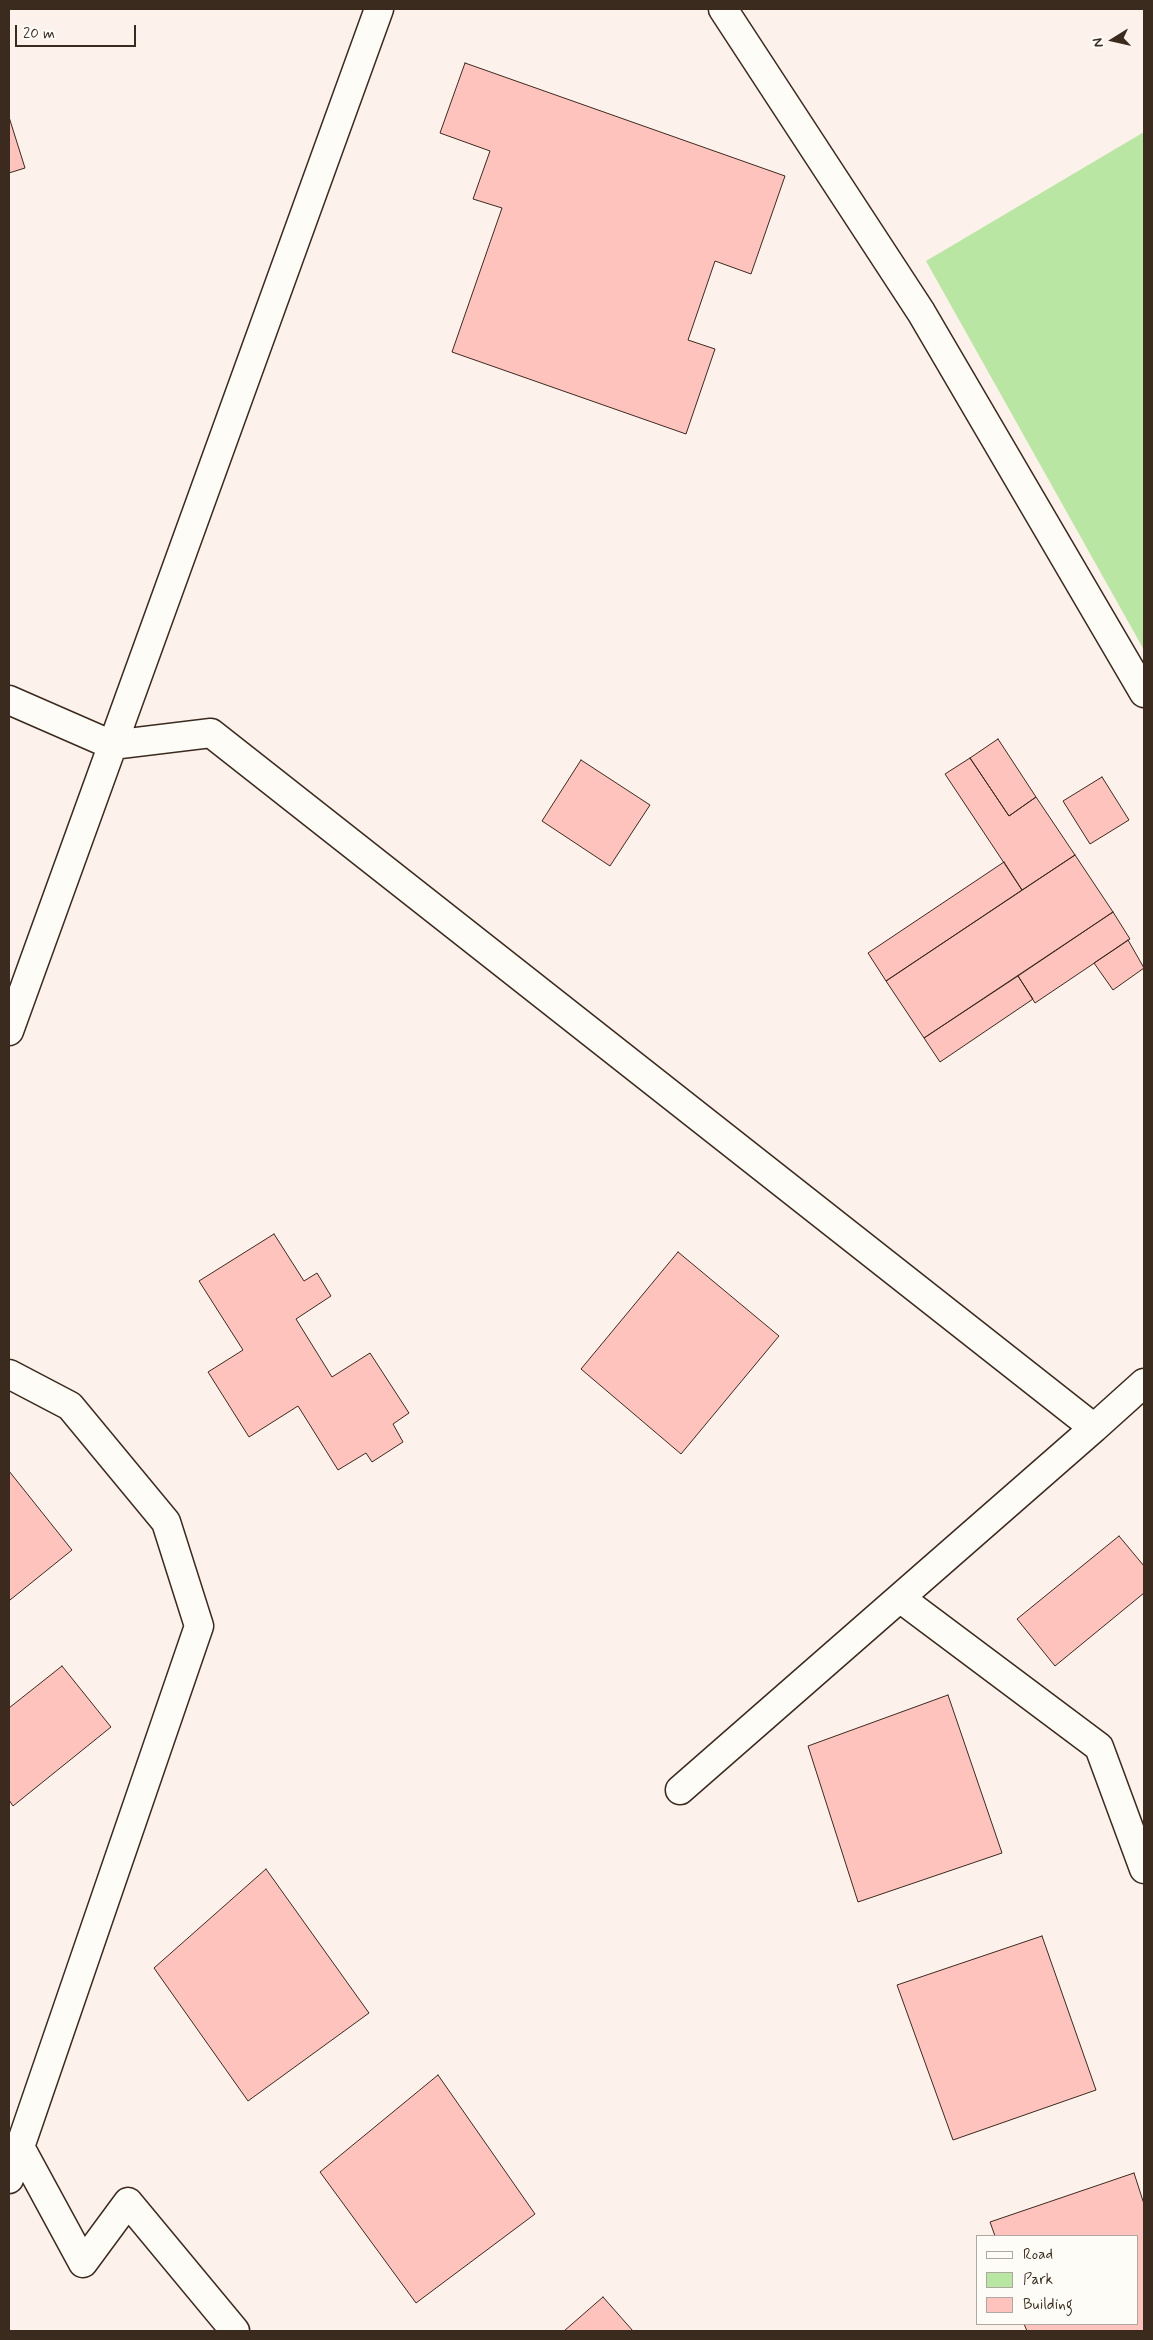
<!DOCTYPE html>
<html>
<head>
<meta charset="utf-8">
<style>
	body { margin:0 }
	#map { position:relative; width:1153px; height:2340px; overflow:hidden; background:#fdf1eb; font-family:Mynerve,sans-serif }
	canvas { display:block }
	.frame { position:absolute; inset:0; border:10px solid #3b2a1e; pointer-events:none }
	.legend { position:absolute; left:976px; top:2235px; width:162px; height:90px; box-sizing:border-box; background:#fdfcf7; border:1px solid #afa8a0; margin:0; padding:6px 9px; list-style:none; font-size:15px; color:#3b2a1e }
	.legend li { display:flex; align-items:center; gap:10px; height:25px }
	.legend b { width:25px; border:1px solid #afa8a0 }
	.north { position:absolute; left:1088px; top:15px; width:50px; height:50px; -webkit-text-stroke:4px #fdfcf7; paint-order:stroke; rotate:260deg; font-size:14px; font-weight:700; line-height:20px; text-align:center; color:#3b2a1e }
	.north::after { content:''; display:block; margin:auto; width:18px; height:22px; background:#3b2a1e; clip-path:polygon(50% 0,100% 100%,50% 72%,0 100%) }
	.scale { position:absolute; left:15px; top:25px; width:121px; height:22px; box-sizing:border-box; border:2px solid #3b2a1e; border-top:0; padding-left:6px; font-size:15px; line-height:18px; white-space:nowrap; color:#3b2a1e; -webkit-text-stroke:4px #fdfcf7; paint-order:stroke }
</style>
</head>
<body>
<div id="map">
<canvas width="1153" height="2340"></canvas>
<div class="frame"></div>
<ul class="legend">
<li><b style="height:6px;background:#fdfcf7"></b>Road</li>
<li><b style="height:14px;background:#bae6a4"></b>Park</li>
<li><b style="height:14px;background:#ffc3bd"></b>Building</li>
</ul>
<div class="north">N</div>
<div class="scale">20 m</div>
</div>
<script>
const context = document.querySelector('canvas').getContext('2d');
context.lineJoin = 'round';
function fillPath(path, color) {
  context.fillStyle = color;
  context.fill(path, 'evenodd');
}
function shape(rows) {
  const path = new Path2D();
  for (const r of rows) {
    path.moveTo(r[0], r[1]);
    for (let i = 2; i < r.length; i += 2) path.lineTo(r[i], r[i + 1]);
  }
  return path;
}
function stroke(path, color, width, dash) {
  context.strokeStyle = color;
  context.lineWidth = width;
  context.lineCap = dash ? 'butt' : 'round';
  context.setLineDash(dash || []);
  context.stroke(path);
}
fillPath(shape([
	[1144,132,1144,650,926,261]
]), '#bae6a4');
const building = shape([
	[465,63,785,176,751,274,715,261,688,340,715,349,686,434,452,352,502,208,473,199,490,151,440,133,465,63],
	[9,117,25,168,9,173,9,117],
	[998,739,1036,797,1009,816,970,758,998,739],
	[970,758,1009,816,1036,797,1075,855,1022,890,945,774,970,758],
	[581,760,650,805,610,866,542,821,581,760],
	[1102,777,1129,820,1090,844,1063,801,1102,777],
	[1075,855,1113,912,924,1038,886,981,1075,855],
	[1004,862,1022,890,886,981,868,953,1004,862],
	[1113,912,1130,939,1035,1003,1018,976,1113,912],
	[1128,940,1144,968,1113,990,1094,963,1128,940],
	[1018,976,1033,999,940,1062,924,1038,1018,976],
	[274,1234,304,1281,317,1273,331,1296,296,1319,332,1377,370,1353,409,1413,393,1424,403,1442,372,1462,366,1453,338,1470,298,1406,249,1437,208,1372,243,1350,199,1281,274,1234],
	[678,1252,779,1336,681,1454,581,1369,678,1252],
	[9,1471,72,1550,10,1600,9,1598,9,1471],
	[1119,1536,1144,1566,1144,1593,1055,1666,1017,1619,1119,1536],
	[62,1666,111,1727,13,1806,9,1800,9,1708,62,1666],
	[948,1695,1002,1853,858,1902,808,1746,948,1695],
	[266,1869,369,2013,248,2101,154,1968,266,1869],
	[1042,1936,1096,2090,953,2140,897,1985,1042,1936],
	[438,2075,535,2214,416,2303,320,2172,438,2075],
	[1134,2173,1144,2204,1144,2331,1027,2331,1024,2324,1137,2324,1137,2236,995,2236,990,2222,1134,2173],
	[603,2297,633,2331,564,2331,603,2297]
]);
fillPath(building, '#ffc3bd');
stroke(building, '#3b2a1e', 1);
const minor = shape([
	[723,9,921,312,1144,693],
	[9,700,112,745,211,733,1094,1428,1144,1383],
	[9,1031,379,9],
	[9,1374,70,1406,166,1522,199,1626,9,2179],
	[900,1598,1099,1747,1144,1869],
	[680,1790,1094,1428],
	[20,2147,83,2263,128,2202,235,2331]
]);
stroke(minor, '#3b2a1e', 31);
stroke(minor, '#fdfcf7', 28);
</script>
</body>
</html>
